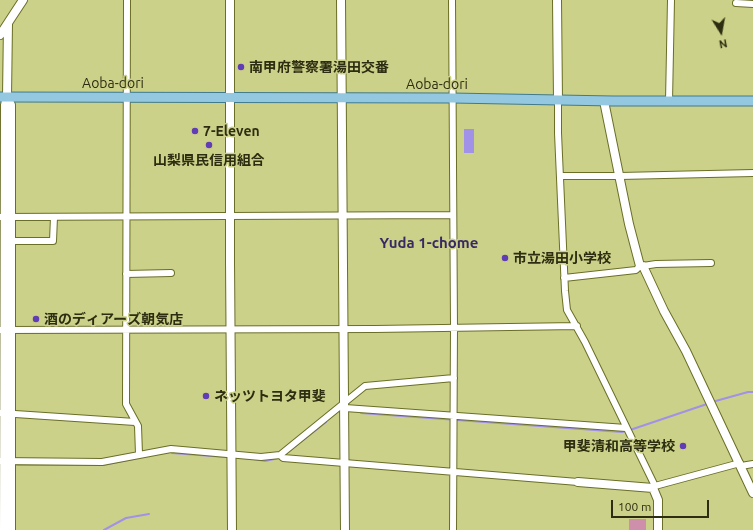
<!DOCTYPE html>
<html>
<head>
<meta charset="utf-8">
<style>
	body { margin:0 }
	#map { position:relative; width:753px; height:530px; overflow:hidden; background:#ccd189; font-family:Ubuntu,sans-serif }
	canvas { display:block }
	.north { position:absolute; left:701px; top:12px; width:40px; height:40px; -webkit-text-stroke:3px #ccd189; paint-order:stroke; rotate:169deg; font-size:11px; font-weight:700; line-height:16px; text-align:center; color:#2d2e11 }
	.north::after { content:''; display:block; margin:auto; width:14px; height:18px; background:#2d2e11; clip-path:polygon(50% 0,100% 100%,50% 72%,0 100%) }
	.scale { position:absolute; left:611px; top:500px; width:98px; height:18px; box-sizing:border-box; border:2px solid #2d2e11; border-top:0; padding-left:5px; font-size:12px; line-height:14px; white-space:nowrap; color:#2d2e11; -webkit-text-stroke:3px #ccd189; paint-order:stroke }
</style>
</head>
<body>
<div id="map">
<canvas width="753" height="530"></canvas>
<div class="north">N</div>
<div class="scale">100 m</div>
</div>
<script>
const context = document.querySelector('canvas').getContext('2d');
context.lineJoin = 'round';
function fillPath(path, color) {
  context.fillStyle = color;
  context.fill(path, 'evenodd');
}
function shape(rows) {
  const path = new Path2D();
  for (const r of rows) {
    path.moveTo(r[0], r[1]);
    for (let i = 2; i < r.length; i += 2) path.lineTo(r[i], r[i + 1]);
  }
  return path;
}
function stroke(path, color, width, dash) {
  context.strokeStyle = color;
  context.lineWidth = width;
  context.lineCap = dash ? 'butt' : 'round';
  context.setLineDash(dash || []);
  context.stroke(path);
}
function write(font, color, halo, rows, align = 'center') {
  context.font = font + ' Ubuntu,"Noto Sans JP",sans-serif';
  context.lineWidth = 3;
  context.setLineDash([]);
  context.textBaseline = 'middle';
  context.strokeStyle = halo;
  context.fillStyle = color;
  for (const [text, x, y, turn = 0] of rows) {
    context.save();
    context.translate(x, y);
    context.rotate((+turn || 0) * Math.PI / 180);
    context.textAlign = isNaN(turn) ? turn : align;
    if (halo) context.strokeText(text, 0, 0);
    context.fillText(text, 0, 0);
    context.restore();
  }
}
fillPath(shape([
	[629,519,646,519,646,530,629,530]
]), '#cd8faa');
fillPath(shape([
	[464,129,474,129,474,153,464,153]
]), '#a191e7');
stroke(shape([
	[712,402,748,392,753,392],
	[361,413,622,432,626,431],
	[630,430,707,404],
	[172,453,226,457],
	[283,456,326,422],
	[254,459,265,461,279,458],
	[17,465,103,465,133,459],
	[104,530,126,518,149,514]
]), '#a191e7', 2);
const street = shape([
	[127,0,126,404,138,426,139,454],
	[452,0,454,327,453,530],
	[736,3,753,4],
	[558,100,558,133,565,291,567,310,585,342,655,486,653,488],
	[669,101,671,0],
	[560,176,620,176,753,173],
	[0,217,453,215],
	[11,241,53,241,54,217],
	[643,266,656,264,711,263],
	[126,274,171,273],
	[564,278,636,270,640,266],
	[0,330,375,329,577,326],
	[345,408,626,428],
	[0,413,135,422],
	[280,455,365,386,454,378],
	[0,461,102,462,171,449,261,457,280,455,283,458,578,482],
	[741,466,753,464],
	[655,486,740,463]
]);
const secondary = shape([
	[230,0,230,261,232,530],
	[341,0,345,530],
	[557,0,558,100],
	[0,35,23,0],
	[7,97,11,105,11,530],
	[604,101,629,224,640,266,643,266,664,311,686,351,753,493],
	[578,482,653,488,658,500,658,530],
	[4,530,5,105,7,97,8,23]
]);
const primary = shape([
	[0,97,452,98,613,101,753,101]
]);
stroke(street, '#6a6e27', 8);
stroke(secondary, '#6a6e27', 10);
stroke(primary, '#417a8b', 11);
stroke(street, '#fff', 6);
stroke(secondary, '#fff', 8);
stroke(primary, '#94c8e0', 9);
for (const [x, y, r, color] of [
	[241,67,4,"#603cb5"],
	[195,131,4,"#603cb5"],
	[209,145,4,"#603cb5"],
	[505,258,4,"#603cb5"],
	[36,319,4,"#603cb5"],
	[206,396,4,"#603cb5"],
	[683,446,4,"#603cb5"]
]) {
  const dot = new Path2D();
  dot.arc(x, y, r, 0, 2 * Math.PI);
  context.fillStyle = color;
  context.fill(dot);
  stroke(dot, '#ccd189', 1.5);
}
write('bold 14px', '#2d2e11', '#ccd189', [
	["南甲府警察署湯田交番",249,67],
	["7-Eleven",203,131],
	["山梨県民信用組合",209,160,"center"],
	["市立湯田小学校",513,258],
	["酒のディアーズ朝気店",44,319],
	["ネッツトヨタ甲斐",214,396],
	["甲斐清和高等学校",675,446,"right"]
], 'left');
write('14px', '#2d2e11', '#ccd189', [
	["Aoba-dori",113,83],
	["Aoba-dori",437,84]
]);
write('bold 15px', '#382964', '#ccd189', [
	["Yuda 1-chome",429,243]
]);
</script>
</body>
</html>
